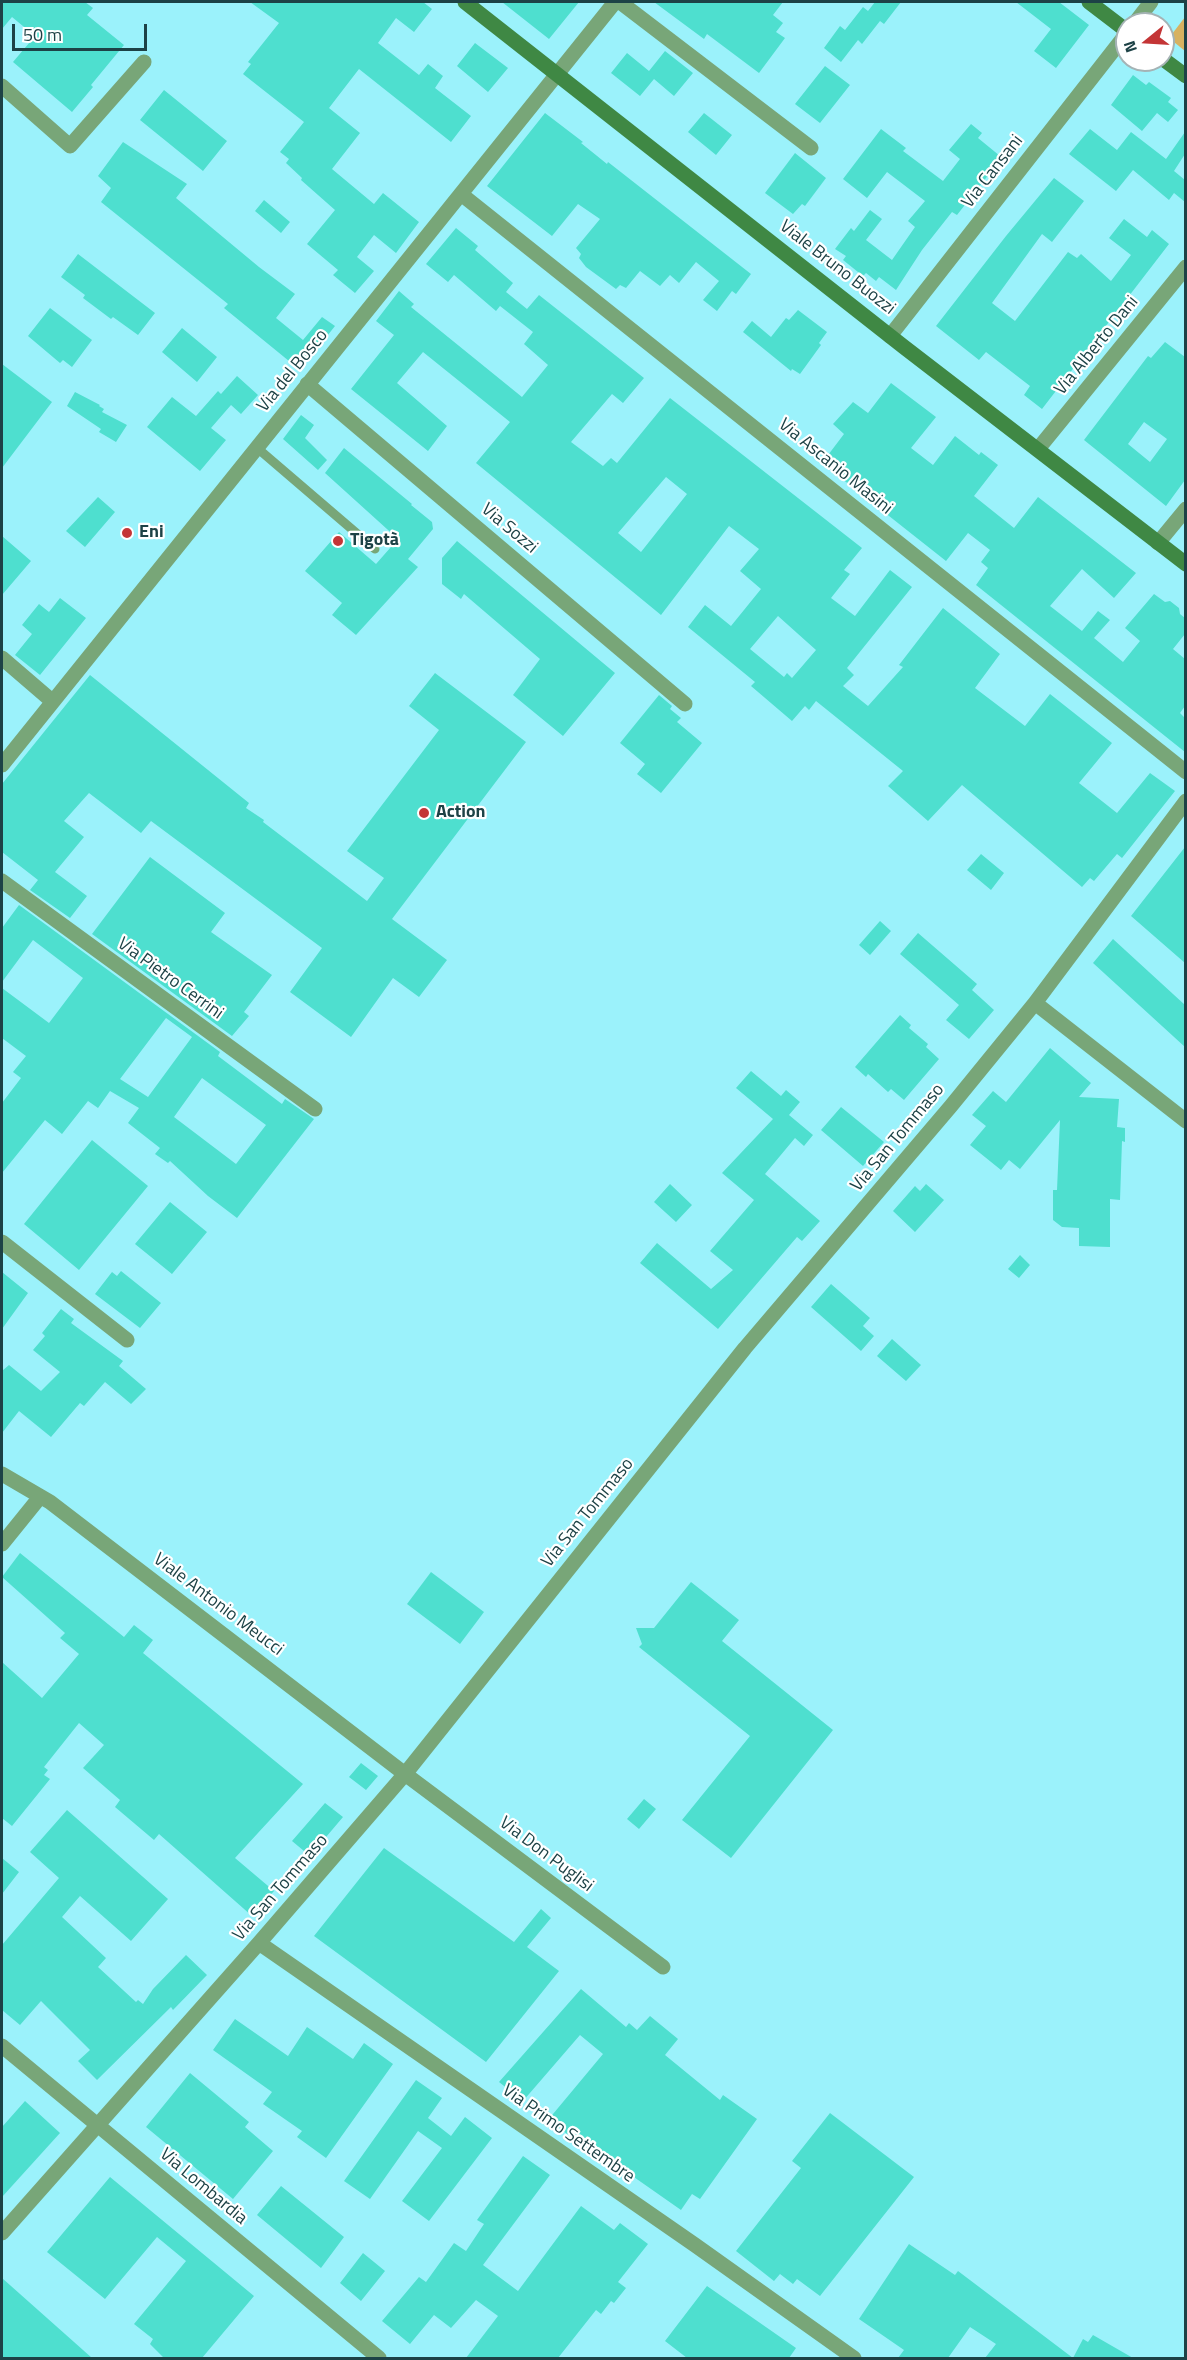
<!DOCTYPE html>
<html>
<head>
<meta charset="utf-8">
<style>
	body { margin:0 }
	#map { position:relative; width:1187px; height:2360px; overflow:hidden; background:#9bf2fb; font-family:"Titillium Web",sans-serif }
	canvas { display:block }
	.frame { position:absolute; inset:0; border:3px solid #1d4246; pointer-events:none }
	.north { position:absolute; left:1115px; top:12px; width:60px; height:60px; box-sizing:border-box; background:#fff; border:2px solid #a5b3b5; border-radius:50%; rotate:252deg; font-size:16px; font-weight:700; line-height:24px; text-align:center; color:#1d4246 }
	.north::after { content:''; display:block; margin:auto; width:21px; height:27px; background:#c43536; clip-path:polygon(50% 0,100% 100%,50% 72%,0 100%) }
	.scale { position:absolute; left:12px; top:24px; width:135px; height:27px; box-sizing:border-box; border:3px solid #1d4246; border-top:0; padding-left:8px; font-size:18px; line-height:21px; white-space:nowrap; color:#1d4246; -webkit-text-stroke:4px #fff; paint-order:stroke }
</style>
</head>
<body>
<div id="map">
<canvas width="1187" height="2360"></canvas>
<div class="frame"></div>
<div class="north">N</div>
<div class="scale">50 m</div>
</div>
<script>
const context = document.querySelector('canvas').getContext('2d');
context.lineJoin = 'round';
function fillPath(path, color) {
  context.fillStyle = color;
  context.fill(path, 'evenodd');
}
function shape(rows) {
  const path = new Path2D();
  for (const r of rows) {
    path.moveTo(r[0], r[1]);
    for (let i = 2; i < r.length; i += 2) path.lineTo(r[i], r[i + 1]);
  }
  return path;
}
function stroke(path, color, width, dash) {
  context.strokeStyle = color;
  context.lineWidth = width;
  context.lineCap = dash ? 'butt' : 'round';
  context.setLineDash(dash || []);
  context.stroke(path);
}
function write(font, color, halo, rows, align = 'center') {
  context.font = font + ' "Titillium Web",sans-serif';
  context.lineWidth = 4.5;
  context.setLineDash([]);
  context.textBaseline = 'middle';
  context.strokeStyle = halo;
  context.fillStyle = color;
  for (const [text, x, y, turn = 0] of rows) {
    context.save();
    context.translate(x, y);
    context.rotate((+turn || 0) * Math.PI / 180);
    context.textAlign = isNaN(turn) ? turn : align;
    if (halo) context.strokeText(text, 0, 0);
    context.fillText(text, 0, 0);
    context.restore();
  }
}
fillPath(shape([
	[1185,17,1185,51,1169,38]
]), '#d7b261');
fillPath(shape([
	[2,2,85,2,93,8,87,15,124,45,91,85,93,87,72,112,13,62,35,36,12,17,2,29],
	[250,2,423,2,432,9,414,32,396,18,378,43,419,75,428,64,443,76,435,88,471,116,451,142,359,69,329,108,360,133,332,169,374,204,383,193,419,222,396,253,374,235,357,257,374,271,355,293,333,275,338,270,307,244,335,210,301,180,302,178,286,163,289,159,280,152,304,122,243,74,251,64,248,62,279,23],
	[502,2,579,2,549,39],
	[654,2,783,2,773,15,783,23,776,32,785,38,759,73,707,34,704,39],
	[875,2,901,2,884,24,880,21,862,44,858,40,841,62,824,48,840,26,845,30,863,7,868,11],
	[1016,2,1059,2,1089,25,1056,68,1034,51,1051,29],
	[475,43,508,68,488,92,457,66],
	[665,51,693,73,674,96,654,79,640,96,611,73,627,53,649,71],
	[825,66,850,85,820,123,795,104],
	[1133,75,1146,85,1149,82,1171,98,1168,102,1178,110,1168,122,1157,113,1142,131,1111,105],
	[164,90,227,141,203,171,140,120],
	[545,113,583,142,581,143,607,164,608,162,751,274,736,294,732,291,717,311,703,300,719,281,696,262,679,283,670,275,660,286,640,271,626,288,620,285,616,289,586,267,579,258,581,254,576,248,600,219,578,204,552,236,487,186],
	[704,113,732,135,716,155,688,132],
	[971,124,982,133,978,138,1000,156,991,167,993,169,957,215,952,212,922,250,896,290,879,277,876,281,866,273,863,276,843,260,846,256,835,249,851,228,854,231,870,210,882,219,866,240,892,260,915,227,908,221,925,201,887,172,867,198,843,179,881,129,906,148,903,151,943,181,960,159,949,150],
	[1090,129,1117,150,1131,132,1166,159,1185,132,1185,154,1174,171,1185,180,1185,202,1174,193,1169,200,1133,170,1116,191,1069,154],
	[123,142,187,184,176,198,259,267,295,294,276,318,303,340,322,317,335,326,300,370,224,308,228,304,101,202,111,188,98,176],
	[795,153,826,178,805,206,802,204,793,214,765,193],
	[1054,178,1084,201,1052,242,1042,234,992,303,1015,321,1068,252,1077,258,1081,254,1111,281,1131,255,1109,238,1124,219,1147,237,1152,230,1169,244,1042,409,1024,395,1030,386,986,352,979,360,936,326,1006,236],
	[264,200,290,222,281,233,255,211],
	[456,228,478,246,475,250,513,283,506,292,527,309,539,295,644,378,623,403,612,394,571,442,603,466,611,458,617,463,670,398,862,548,844,570,850,574,831,598,855,616,890,570,912,587,847,668,854,675,843,686,868,706,903,667,899,665,943,608,1000,654,975,688,1025,726,1050,694,1112,743,1079,783,1117,813,1150,773,1175,791,1122,858,1117,854,1094,881,1090,878,1082,887,962,785,928,821,888,786,903,771,816,701,809,710,805,706,792,721,751,686,755,682,688,627,705,605,731,626,761,589,740,571,759,549,729,526,661,615,476,463,510,422,423,352,397,383,447,426,428,451,351,389,394,335,376,321,399,291,414,304,411,307,522,397,548,365,524,344,533,332,500,306,496,311,454,275,448,282,426,264],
	[666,477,687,494,641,552,618,533],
	[778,616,816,650,792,678,787,673,784,677,750,649],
	[78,254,155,313,138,335,113,317,111,319,83,298,85,295,61,277],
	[50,308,92,340,72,367,63,360,60,363,28,336],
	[798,310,827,332,819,343,821,345,800,374,792,369,791,371,743,332,752,321,771,337,786,318,789,320],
	[182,328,217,357,197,382,162,352],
	[1165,342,1185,357,1185,480,1166,506,1084,440,1148,356,1151,358],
	[1144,422,1167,439,1150,462,1128,444],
	[2,364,52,402,2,468],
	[237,376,258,395,241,414,231,405,211,428,226,440,200,471,147,427,172,397,196,416,218,391,221,394],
	[891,383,936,417,911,448,933,465,955,436,979,455,981,452,998,465,974,496,1014,528,1038,497,1136,573,1114,598,1082,569,1050,606,1082,631,1098,611,1110,620,1094,638,1123,662,1140,641,1125,628,1154,594,1165,602,1170,601,1179,608,1180,614,1185,618,1185,634,1173,649,1185,659,1185,706,1180,713,1185,718,1185,752,976,585,988,568,981,562,990,550,968,533,946,561,822,463,844,434,833,424,853,402,868,413],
	[75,392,100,405,99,406,104,409,102,412,127,425,116,442,99,432,101,429,67,406],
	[301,415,314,425,305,438,327,460,318,470,283,439],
	[344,448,412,504,411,505,432,522,433,529,408,559,418,567,356,635,332,615,342,603,305,571,339,532,376,564,398,539,325,473],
	[98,497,115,512,85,547,66,531],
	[2,536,31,561,2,595],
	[457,541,615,673,563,736,513,695,540,659,464,594,461,599,442,584,442,558],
	[60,598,86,618,40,675,15,655,32,634,22,625,39,604,49,612],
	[435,673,526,742,392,919,447,960,419,997,393,978,351,1037,290,992,322,948,151,821,141,833,89,793,64,821,84,837,55,872,87,896,70,918,30,890,38,880,2,852,2,784,90,675,249,803,246,808,264,820,263,822,367,901,384,878,347,851,439,730,409,706],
	[659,695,672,706,670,709,681,718,677,722,702,743,661,793,637,774,645,764,620,743],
	[1185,847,1185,963,1131,916],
	[981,854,1004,873,991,890,967,870],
	[150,857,225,913,211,932,272,975,244,1012,249,1016,232,1036,92,934],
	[19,905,220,1052,218,1056,282,1104,285,1099,314,1119,237,1218,208,1196,170,1161,168,1163,155,1154,160,1148,128,1123,139,1108,110,1091,98,1108,88,1101,62,1134,45,1120,2,1173,2,1103,21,1078,13,1072,26,1056,2,1038,2,988,49,1023,83,978,33,940,2,982,2,928],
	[166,1018,192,1037,148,1097,120,1079],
	[202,1078,266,1125,236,1164,174,1117],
	[880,921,891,931,870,955,859,945],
	[918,933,977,984,972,990,994,1010,969,1039,946,1020,959,1005,900,954],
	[1113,939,1185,1005,1185,1047,1093,963],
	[900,1015,911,1025,909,1028,928,1044,926,1047,939,1059,904,1100,891,1089,888,1092,868,1074,866,1077,855,1067],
	[1050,1048,1091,1083,1079,1097,1119,1099,1117,1127,1125,1128,1125,1142,1122,1141,1120,1200,1110,1199,1110,1247,1079,1246,1079,1228,1062,1227,1053,1220,1053,1190,1057,1190,1060,1120,1020,1169,1009,1160,1001,1170,970,1145,986,1126,972,1115,993,1091,1006,1102],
	[751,1071,781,1096,786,1090,800,1102,789,1115,813,1135,804,1146,795,1138,765,1174,820,1221,802,1241,797,1237,718,1329,640,1263,657,1243,711,1289,733,1270,710,1251,754,1200,722,1173,773,1119,736,1088],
	[841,1107,884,1142,863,1166,821,1130],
	[92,1140,148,1186,79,1270,24,1224],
	[670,1184,692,1205,676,1222,654,1202],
	[926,1184,944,1200,915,1232,893,1211,915,1186,920,1191],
	[170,1202,207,1232,172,1274,135,1244],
	[1020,1255,1030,1265,1019,1278,1008,1269],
	[121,1271,161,1303,140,1328,95,1294,112,1272,117,1276],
	[2,1272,28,1293,2,1329],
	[831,1284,870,1318,863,1326,874,1336,861,1351,811,1307],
	[61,1309,74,1319,71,1323,123,1361,119,1366,146,1389,131,1404,105,1382,84,1406,80,1403,51,1437,19,1411,2,1433,2,1371,9,1365,41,1391,60,1372,33,1350,45,1336,42,1333],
	[892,1339,921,1365,906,1381,877,1356],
	[20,1553,124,1637,134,1625,153,1640,143,1653,303,1784,235,1858,274,1891,252,1916,159,1834,154,1840,115,1807,120,1800,83,1768,104,1745,79,1723,44,1767,48,1770,44,1775,50,1779,12,1826,2,1818,2,1662,42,1698,79,1654,60,1638,65,1633,2,1577],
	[431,1572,484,1612,460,1644,407,1604],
	[691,1582,739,1620,722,1641,833,1730,731,1858,682,1820,750,1736,639,1647,642,1644,636,1628,654,1628],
	[361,1763,378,1776,366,1790,349,1777],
	[644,1799,656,1809,639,1829,627,1819],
	[325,1803,343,1817,310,1856,292,1841],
	[67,1810,168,1899,131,1941,80,1896,62,1917,106,1958,98,1967,136,2002,138,2000,143,2004,153,1989,186,1955,207,1975,173,2010,171,2007,97,2080,78,2061,90,2050,41,2001,20,2025,2,2010,2,1945,59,1878,30,1852],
	[384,1848,514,1942,541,1909,551,1918,527,1947,559,1971,486,2062,314,1936],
	[2,1858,19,1872,2,1894],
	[581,1989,626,2027,629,2023,637,2030,650,2016,678,2039,665,2055,720,2100,723,2095,757,2119,700,2199,692,2194,681,2210,581,2140,578,2142,548,2120,603,2054,580,2035,523,2101,499,2082],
	[235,2019,288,2056,307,2027,353,2059,364,2043,393,2064,326,2158,297,2137,302,2131,263,2104,272,2092,213,2050],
	[190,2073,249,2122,245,2127,273,2151,233,2199,146,2127],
	[416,2080,442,2098,428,2118,451,2136,465,2117,492,2138,429,2221,402,2201,442,2148,418,2131,370,2199,344,2181],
	[25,2101,60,2133,2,2197,2,2127],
	[830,2113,914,2177,820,2296,797,2279,793,2284,780,2274,774,2281,736,2251,801,2168,792,2161],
	[523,2156,550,2175,483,2265,518,2291,581,2206,614,2230,620,2223,648,2244,618,2282,626,2288,614,2303,611,2301,601,2314,596,2310,558,2358,466,2358,498,2316,476,2300,451,2328,434,2315,410,2344,382,2321,419,2277,426,2282,454,2243,466,2251,484,2224,477,2220],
	[110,2177,254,2296,202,2358,164,2358,150,2344,153,2339,134,2324,186,2261,157,2237,105,2299,47,2252],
	[281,2186,344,2237,321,2268,257,2215],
	[909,2244,955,2275,958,2271,1073,2358,1083,2339,1088,2342,1093,2335,1133,2358,985,2358,996,2344,970,2327,948,2358,898,2358,904,2350,859,2319],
	[363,2253,385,2271,361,2301,340,2283],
	[2,2278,92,2358,2,2358],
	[707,2286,796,2348,789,2358,687,2358,665,2341]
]), '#4edfcf');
stroke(shape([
	[256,447,375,549]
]), '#78a678', 9);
stroke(shape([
	[620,2,811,148],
	[1134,24,1151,2],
	[2,86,70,146,144,62],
	[461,194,1186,772],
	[890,336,1127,33],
	[307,384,685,704],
	[1038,449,1186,267],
	[1158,543,1186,509],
	[2,658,52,701],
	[2,765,615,2],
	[2,881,315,1109],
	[1035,1003,1186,1121],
	[2,1242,127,1340],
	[2,1474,50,1502,405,1774,663,1967],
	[2,1544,40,1497],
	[259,1943,695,2245,854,2358],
	[2,2046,379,2358],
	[2,2233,259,1943,405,1774,745,1348,951,1106,1035,1003,1186,801]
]), '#78a678', 15);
stroke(shape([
	[465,2,904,347,1186,564],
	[1089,2,1127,31],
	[1163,59,1186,76]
]), '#3f8844', 15);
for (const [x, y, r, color] of [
	[127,533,6,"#c43536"],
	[338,541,6,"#c43536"],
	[424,813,6,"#c43536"]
]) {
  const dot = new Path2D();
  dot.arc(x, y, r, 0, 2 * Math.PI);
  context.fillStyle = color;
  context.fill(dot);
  stroke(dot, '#fff', 2);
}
write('18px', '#1d4246', '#fff', [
	["Via Cansani",993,172,-52],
	["Viale Bruno Buozzi",837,268,38],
	["Via Alberto Dani",1097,346,-51],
	["Via del Bosco",293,371,-51],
	["Via Ascanio Masini",835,467,39],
	["Via Sozzi",509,529,40],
	["Via Pietro Cerrini",170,979,36],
	["Via San Tommaso",898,1138,-50],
	["Via San Tommaso",588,1513,-51],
	["Viale Antonio Meucci",218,1605,37],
	["Via Don Puglisi",546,1855,37],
	["Via San Tommaso",281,1888,-49],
	["Via Primo Settembre",568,2134,35],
	["Via Lombardia",203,2187,40]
]);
write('bold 18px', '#1d4246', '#fff', [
	["Eni",139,533],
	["Tigotà",350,541],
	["Action",436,813]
], 'left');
</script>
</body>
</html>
